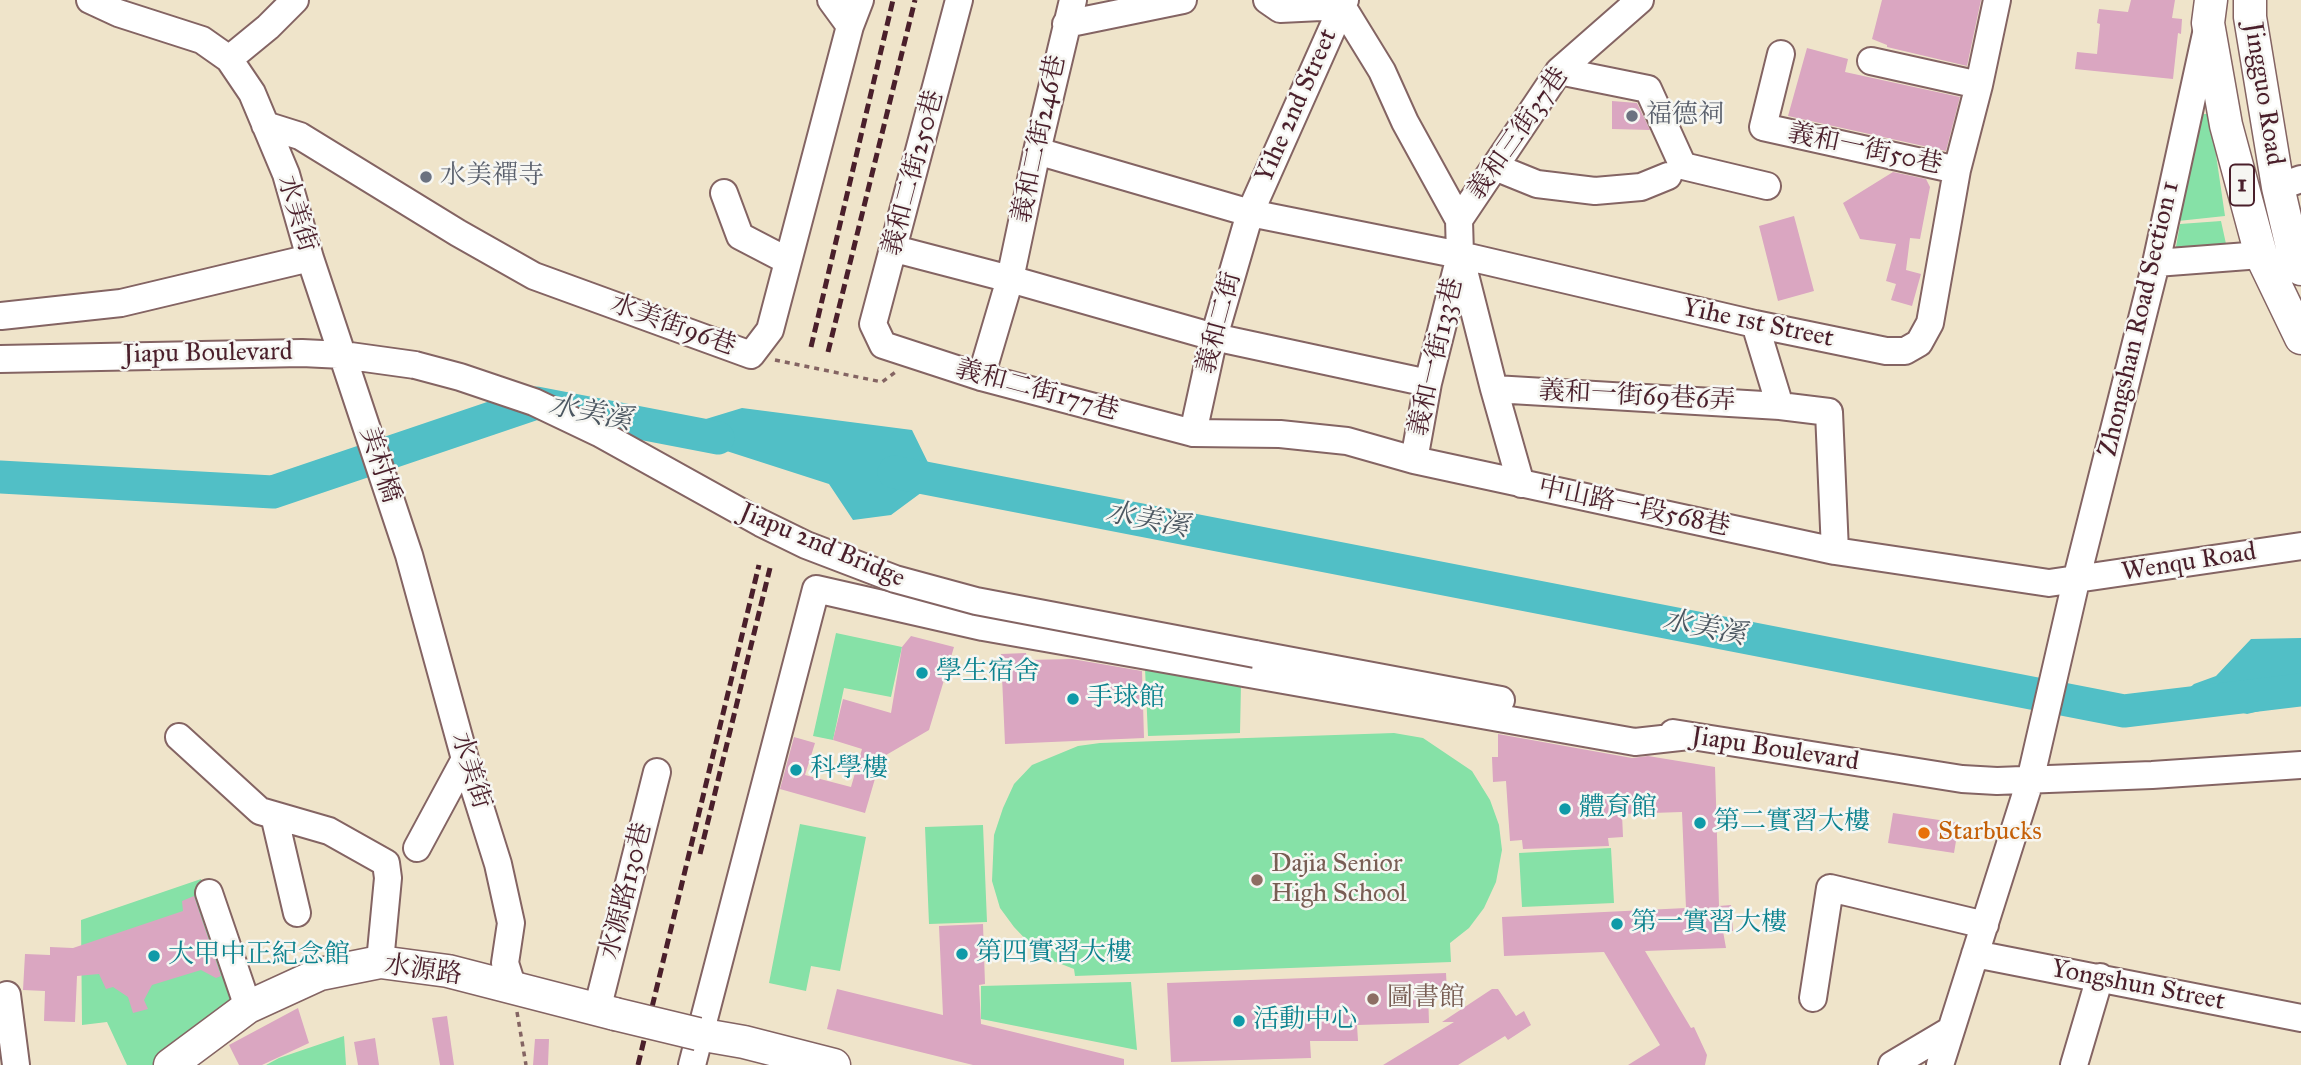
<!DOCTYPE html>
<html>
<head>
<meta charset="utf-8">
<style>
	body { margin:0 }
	canvas { display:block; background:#efe4ca }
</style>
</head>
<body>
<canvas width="2301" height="1065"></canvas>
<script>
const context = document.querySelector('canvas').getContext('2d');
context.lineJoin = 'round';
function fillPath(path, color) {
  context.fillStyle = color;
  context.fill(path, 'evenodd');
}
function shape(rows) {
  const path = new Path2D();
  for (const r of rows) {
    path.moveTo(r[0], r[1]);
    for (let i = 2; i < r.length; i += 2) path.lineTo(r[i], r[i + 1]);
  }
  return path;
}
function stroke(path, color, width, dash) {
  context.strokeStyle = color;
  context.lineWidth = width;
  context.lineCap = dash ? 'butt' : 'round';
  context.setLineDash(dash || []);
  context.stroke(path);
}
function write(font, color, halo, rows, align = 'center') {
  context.font = font + ' "IM FELL Great Primer","Noto Serif TC",serif';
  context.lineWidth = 5;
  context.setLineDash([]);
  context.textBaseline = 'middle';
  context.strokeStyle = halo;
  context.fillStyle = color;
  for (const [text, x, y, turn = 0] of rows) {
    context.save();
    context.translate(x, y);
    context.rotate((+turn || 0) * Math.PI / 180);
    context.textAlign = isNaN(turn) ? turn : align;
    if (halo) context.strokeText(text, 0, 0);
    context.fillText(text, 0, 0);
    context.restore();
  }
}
fillPath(shape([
	[2202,114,2210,114,2225,216,2178,221],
	[2221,221,2228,253,2174,258,2180,224],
	[836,633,902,647,891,697,844,688,833,740,813,736],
	[1145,668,1241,684,1240,733,1148,736],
	[1394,733,1423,738,1472,771,1490,800,1499,825,1502,850,1496,882,1484,908,1469,928,1450,943,1451,962,1075,976,1074,969,1051,960,1032,946,1014,927,1000,908,992,881,994,835,1003,808,1014,784,1032,765,1078,746,1100,743],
	[800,824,866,837,840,971,811,966,806,991,769,983],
	[983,825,987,922,929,924,925,827],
	[1611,848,1614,903,1522,907,1519,853],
	[201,879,238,994,156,1065,127,1065,107,1022,82,1025,81,920],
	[1131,982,1137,1050,981,1019,981,986],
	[344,1036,346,1065,266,1065,279,1058]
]), '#86e1a7');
fillPath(shape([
	[742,408,912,430,937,481,891,515,853,520,829,484,711,446,673,429],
	[2301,638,2301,701,2247,714,2228,709,2170,705,2194,684,2216,676,2251,639]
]), '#51bfc6');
stroke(shape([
	[894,472,2124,711,2301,690],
	[0,477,273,492,536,403,718,438]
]), '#51bfc6', 33);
fillPath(shape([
	[1882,0,1981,0,1967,66,1887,47,1887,45,1872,39],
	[2131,0,2175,0,2172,18,2182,19,2181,34,2178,33,2173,79,2075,69,2077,52,2097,54,2100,24,2097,23,2099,9,2128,12],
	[1807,48,1848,59,1845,72,1960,97,1946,151,1788,116],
	[1612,101,1637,103,1650,130,1612,129],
	[1893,172,1926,179,1930,187,1920,239,1910,238,1906,270,1921,274,1912,306,1891,300,1896,284,1886,281,1896,244,1860,239,1843,203],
	[1794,216,1814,291,1778,301,1759,226],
	[911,636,954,647,929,730,881,758,865,813,780,789,794,737,815,743,805,775,851,787,862,749,833,740,843,699,891,713,902,647],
	[1026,653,1027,660,1072,659,1142,671,1144,738,1005,744,1001,654],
	[1498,734,1632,758,1648,756,1715,767,1719,906,1731,905,1733,931,1723,931,1726,948,1645,951,1691,1028,1694,1027,1707,1055,1705,1065,1628,1065,1660,1045,1604,952,1504,956,1502,917,1686,908,1682,812,1622,814,1623,837,1608,838,1609,846,1523,849,1522,840,1510,841,1506,781,1493,782,1492,757,1498,757],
	[1893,813,1959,823,1954,853,1888,843],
	[194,896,221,976,216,978,201,970,152,985,144,1000,148,1009,133,1013,128,997,113,987,106,989,99,974,77,976,75,1022,44,1021,45,991,23,990,25,954,50,955,50,947,73,948,183,911,182,901],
	[983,924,985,984,979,985,981,1024,1124,1059,1124,1065,973,1065,827,1029,837,989,943,1015,939,926],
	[1446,973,1447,991,1428,991,1429,1023,1357,1025,1358,1041,1310,1041,1311,1058,1171,1062,1167,983],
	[1492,989,1498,989,1516,1016,1524,1011,1531,1025,1508,1040,1505,1036,1458,1065,1383,1065,1454,1022,1442,1022],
	[298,1008,309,1043,262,1065,239,1065,229,1045],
	[447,1016,454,1065,440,1065,432,1018],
	[375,1038,379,1065,358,1065,354,1042],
	[535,1039,549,1039,548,1065,533,1065]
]), '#daa6c1');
const minor = shape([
	[90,0,118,13,202,40,229,59,252,93,286,174,310,258,409,555,465,759,498,864,511,923,505,963,513,988],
	[831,0,850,26],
	[959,0,873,324,883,345,981,377,1193,433,1280,434,1347,441,1414,460,1835,551,2049,583,2301,546],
	[1267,0,1280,9,1342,6,1382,71,1405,122,1459,220],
	[1066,24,1183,0],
	[1781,54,1763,127,1957,170],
	[229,59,268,27,295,0],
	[1871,61,1979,85],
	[1559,71,1648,89,1683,166,1767,186],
	[265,125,300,136,458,233,534,276,751,355,770,330,850,26,860,0],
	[1037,151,1250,213,1460,255,1755,324,1886,351,1905,351,1919,343,1930,323,1957,170,1979,85,1997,0],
	[1495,167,1537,184,1595,191,1641,187,1668,176],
	[2278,187,2301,179],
	[724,193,740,236,788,261],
	[895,249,1010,279,1214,337,1428,383],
	[2156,263,2261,255],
	[1,316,121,303,310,258],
	[1755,324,1780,406,1829,412,1835,551],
	[0,359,302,353,343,355,415,365],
	[981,377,1010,279,1037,151,1073,0],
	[1494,389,1780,406],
	[1193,433,1214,337,1250,213,1345,0],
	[1414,460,1428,383,1459,260],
	[1521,484,1494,389,1460,255,1459,220,1559,71,1640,0],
	[1255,654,1501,700],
	[1673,733,1962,779,1997,781,2152,775,2301,765],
	[179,737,260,811,329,831,386,863,388,878,380,962],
	[274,815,297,913],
	[417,848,465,759],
	[209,893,248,1007],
	[1975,954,2301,1018],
	[0,998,7,995,16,1065],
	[1813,998,1830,888,1985,925],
	[597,1010,657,772],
	[692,1065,816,589,983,627,1635,742,1689,736],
	[1892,1065,1951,1030],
	[1940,1065,2030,781,2076,581,2156,263,2207,29],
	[2074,1065,2100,977]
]);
const major = shape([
	[2211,0,2208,23,2226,125,2261,255,2301,338],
	[2250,0,2250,17,2278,187,2292,247,2301,269],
	[698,1034,744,1042,834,1065],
	[170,1065,248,1007,320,974,380,962,448,971,615,1014]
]);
stroke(minor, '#846463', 30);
stroke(major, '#846463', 35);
stroke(shape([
	[775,360,882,382,897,371],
	[517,1012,526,1065]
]), '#846463', 3.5, [5, 5]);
stroke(minor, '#fff', 26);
stroke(major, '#fff', 32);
stroke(shape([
	[811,347,893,0],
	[828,352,915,0],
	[700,854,770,568],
	[638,1065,759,565]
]), '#4a1f2b', 5, [10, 5]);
const minorBridge = shape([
	[415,365,460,377,534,402,599,433,761,523,806,545,895,579,976,601,1255,654]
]);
const majorBridge = shape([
	[615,1014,698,1034]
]);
stroke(minorBridge, '#846463', 30, []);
stroke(majorBridge, '#846463', 35, []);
stroke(minorBridge, '#fff', 26);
stroke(majorBridge, '#fff', 32);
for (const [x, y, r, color] of [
	[1632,116,7,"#6b7280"],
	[426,177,7,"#6b7280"],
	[922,673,7,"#0f9aa8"],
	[1073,699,7,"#0f9aa8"],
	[796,770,7,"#0f9aa8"],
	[1565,809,7,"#0f9aa8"],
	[1700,823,7,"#0f9aa8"],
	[1924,833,7,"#e8710a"],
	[1257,880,7,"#8d6e63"],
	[1617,924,7,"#0f9aa8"],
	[962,954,7,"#0f9aa8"],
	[154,956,7,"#0f9aa8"],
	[1373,999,7,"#8d6e63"],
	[1239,1021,7,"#0f9aa8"]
]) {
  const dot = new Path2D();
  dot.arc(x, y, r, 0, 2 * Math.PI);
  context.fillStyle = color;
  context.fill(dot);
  stroke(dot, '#f6f6f2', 2.5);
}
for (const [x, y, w] of [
	[2242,185,24]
]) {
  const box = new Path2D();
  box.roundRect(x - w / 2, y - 20.5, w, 41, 5);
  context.fillStyle = '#f6f6f2';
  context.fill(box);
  stroke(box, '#4a1f2b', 2);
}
write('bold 24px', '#4a1f2b', null, [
	["1",2242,185]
]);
write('26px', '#4a1f2b', '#f6f6f2', [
	["Jingguo Road",2263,94,81],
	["Yihe 2nd Street",1297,106,-66],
	["義和三街37巷",1519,134,-55],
	["義和二街246巷",1040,139,-78],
	["義和一街50巷",1865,150,12],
	["義和二街250巷",914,173,-75],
	["水美街",296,214,73],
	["Zhongshan Road Section 1",2140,319,-77],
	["義和二街",1220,323,-75],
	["Yihe 1st Street",1758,324,12],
	["水美街96巷",673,326,20],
	["Jiapu Boulevard",208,354,-1],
	["義和一街133巷",1437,357,-77],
	["義和二街177巷",1037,391,15],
	["義和一街69巷6弄",1637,397,3],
	["美村橋",379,465,72],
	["中山路一段568巷",1634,508,12],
	["Jiapu 2nd Bridge",822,546,23],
	["Wenqu Road",2189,563,-9],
	["Jiapu Boulevard",1775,750,9],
	["水美街",470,771,73],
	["水源路130巷",627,891,-76],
	["水源路",423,971,8],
	["Yongshun Street",2138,986,11]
]);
write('26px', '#5b616d', '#f6f6f2', [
	["福德祠",1646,116],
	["水美禪寺",440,177]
], 'left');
write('26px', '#0d838f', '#f6f6f2', [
	["學生宿舍",936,673],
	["手球館",1087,699],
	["科學樓",810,770],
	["體育館",1579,809],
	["第二實習大樓",1714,823],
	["第一實習大樓",1631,924],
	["第四實習大樓",976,954],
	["大甲中正紀念館",168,956],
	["活動中心",1253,1021]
], 'left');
write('26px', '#c56008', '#f6f6f2', [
	["Starbucks",1938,833]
], 'left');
write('26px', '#785e54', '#f6f6f2', [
	["Dajia Senior",1271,865],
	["High School",1271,895],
	["圖書館",1387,999]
], 'left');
write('italic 28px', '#4c5761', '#f6f6f2', [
	["水美溪",590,414,11],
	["水美溪",1147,521,11],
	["水美溪",1704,629,11]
]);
</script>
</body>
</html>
